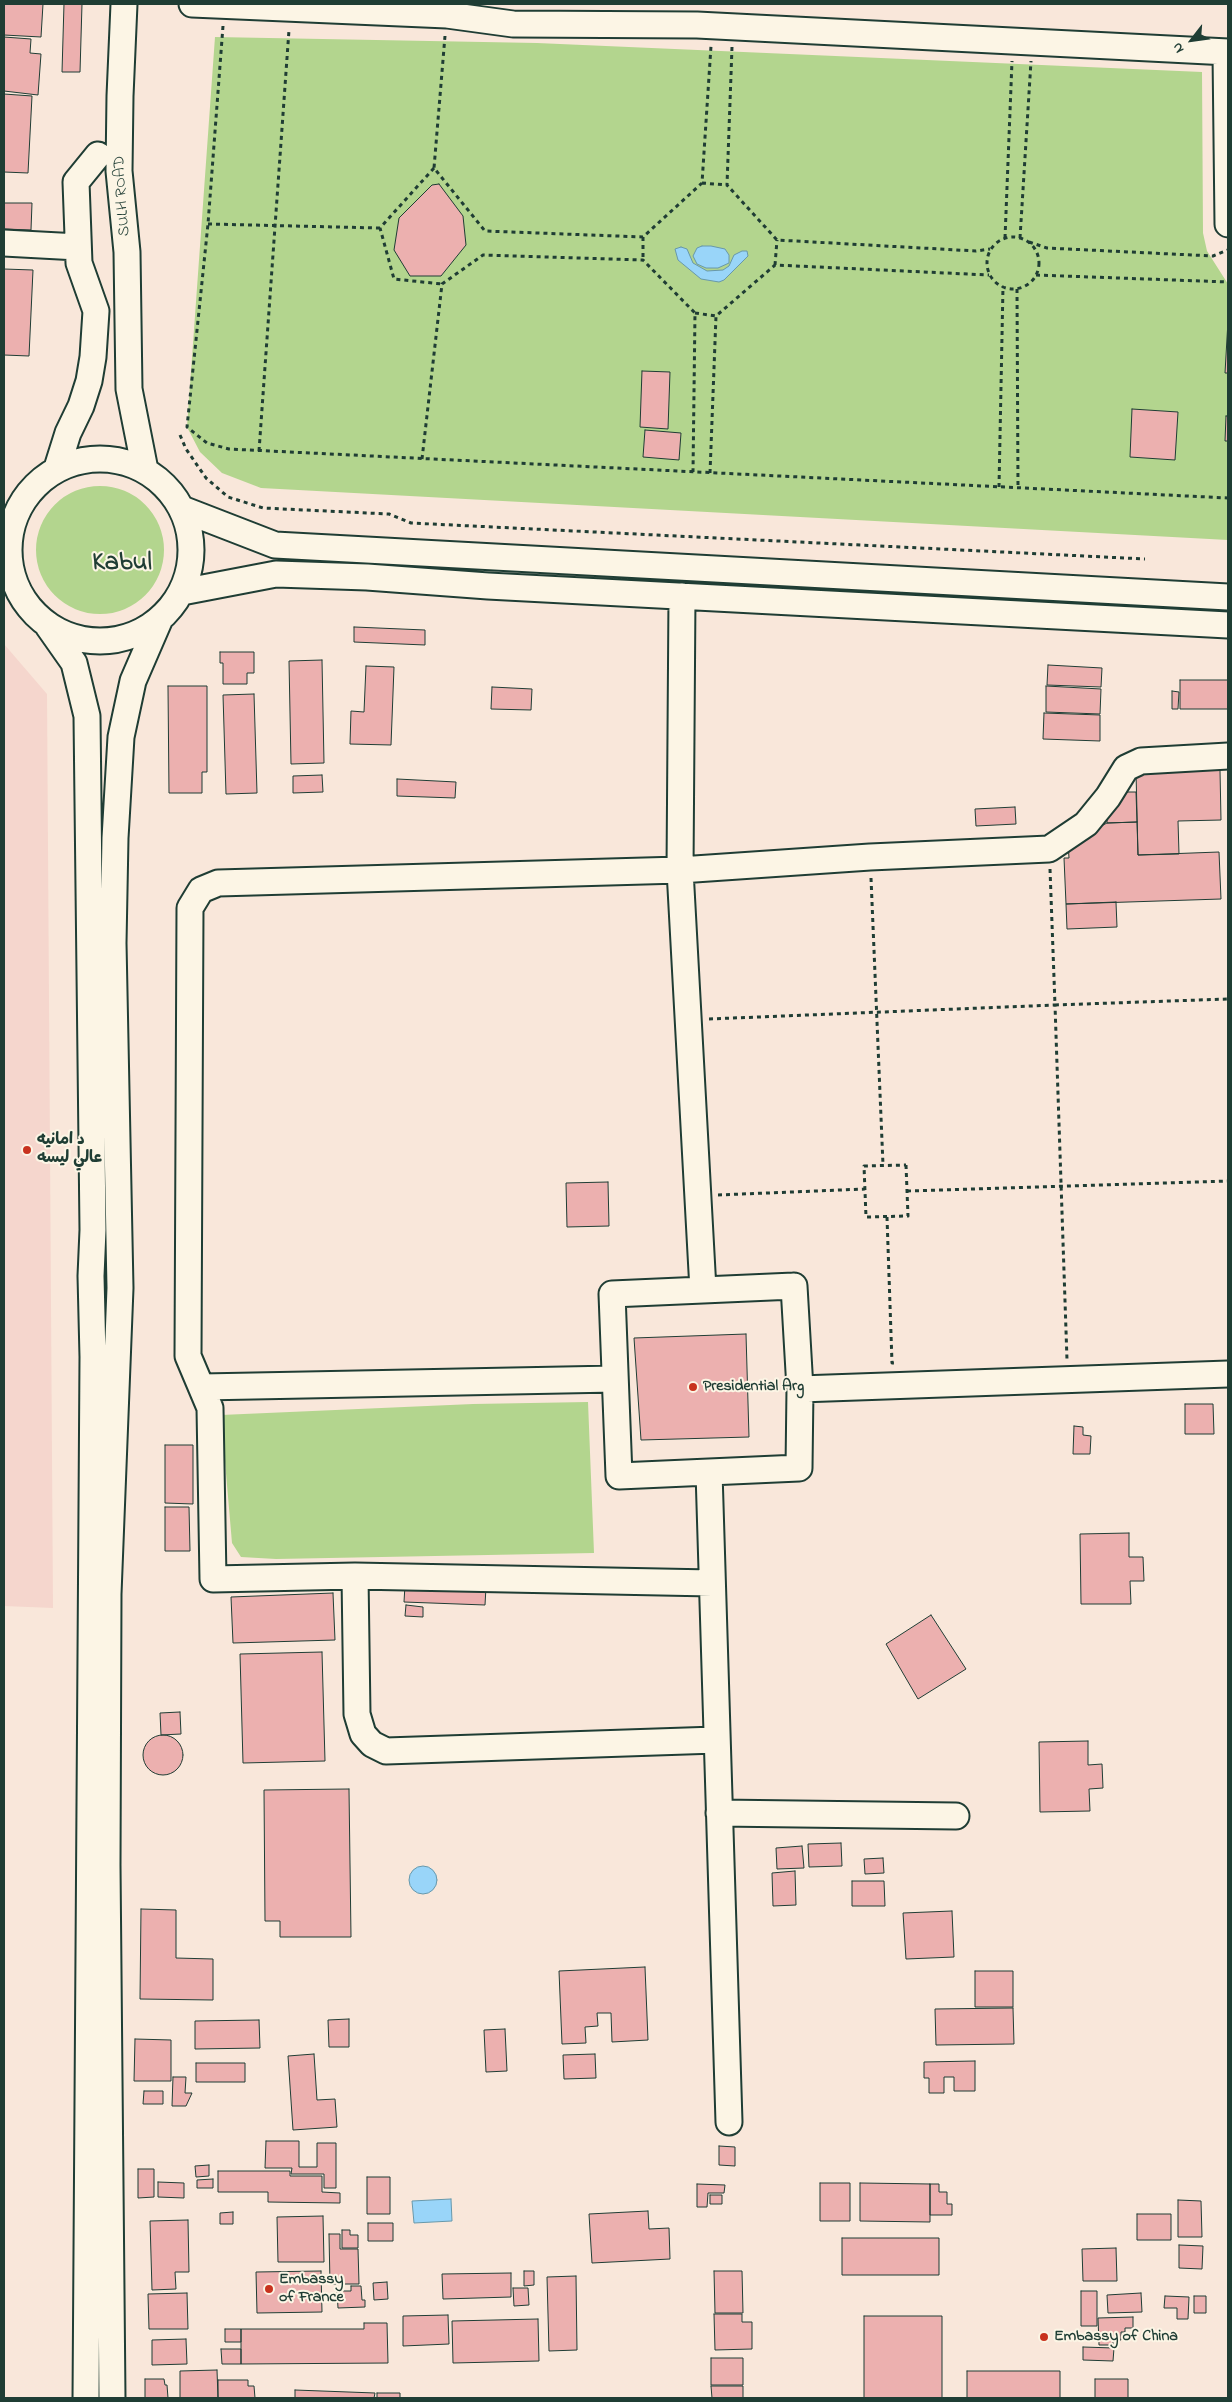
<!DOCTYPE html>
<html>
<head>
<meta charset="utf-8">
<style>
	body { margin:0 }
	#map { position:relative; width:1232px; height:2402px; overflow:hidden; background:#f9e7da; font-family:"Indie Flower",sans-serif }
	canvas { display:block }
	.frame { position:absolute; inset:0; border:5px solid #1f3d34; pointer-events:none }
	.north { position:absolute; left:1167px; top:15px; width:50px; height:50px; -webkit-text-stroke:4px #fcf5e5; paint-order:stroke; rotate:240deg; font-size:14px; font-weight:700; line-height:20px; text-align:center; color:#1f3d34 }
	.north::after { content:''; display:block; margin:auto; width:18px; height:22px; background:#1f3d34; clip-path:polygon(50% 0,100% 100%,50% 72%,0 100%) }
</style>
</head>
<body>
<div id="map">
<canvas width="1232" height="2402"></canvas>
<div class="frame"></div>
<div class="north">N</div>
</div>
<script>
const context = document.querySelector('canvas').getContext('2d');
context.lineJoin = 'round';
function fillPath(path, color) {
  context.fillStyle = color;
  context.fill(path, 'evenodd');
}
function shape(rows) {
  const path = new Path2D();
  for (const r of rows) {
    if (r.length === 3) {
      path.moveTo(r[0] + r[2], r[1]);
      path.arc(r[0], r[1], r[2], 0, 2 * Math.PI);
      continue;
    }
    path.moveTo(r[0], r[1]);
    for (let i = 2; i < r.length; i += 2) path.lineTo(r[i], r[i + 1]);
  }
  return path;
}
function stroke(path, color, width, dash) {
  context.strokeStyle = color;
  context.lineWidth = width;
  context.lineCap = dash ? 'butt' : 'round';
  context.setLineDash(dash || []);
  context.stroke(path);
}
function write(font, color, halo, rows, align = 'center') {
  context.font = font + ' "Indie Flower","Playpen Sans Arabic",sans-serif';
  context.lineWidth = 4;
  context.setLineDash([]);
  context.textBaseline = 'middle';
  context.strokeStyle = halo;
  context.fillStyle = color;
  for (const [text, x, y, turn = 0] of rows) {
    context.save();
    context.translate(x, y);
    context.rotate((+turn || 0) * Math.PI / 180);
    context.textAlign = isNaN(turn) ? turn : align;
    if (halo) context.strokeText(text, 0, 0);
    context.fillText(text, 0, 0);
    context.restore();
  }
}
fillPath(shape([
	[4,644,47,694,53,1608,4,1606]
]), '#f5d6cd');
fillPath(shape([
	[215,37,537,43,1202,72,1203,233,1207,251,1228,284,1228,540,261,488,222,473,200,452,187,427],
	[100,550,64],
	[588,1402,594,1553,276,1559,241,1557,232,1543,221,1415,473,1404]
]), '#b3d58e');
const water = shape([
	[702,246,711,246,725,249,729,255,729,263,718,268,706,268,697,264,693,256,697,248,702,246],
	[681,247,687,249,693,263,707,271,723,270,729,266,734,255,742,251,747,251,748,256,724,280,719,282,701,279,678,260,675,249,681,247],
	[423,1880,14],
	[451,2199,452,2221,414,2223,412,2201,451,2199]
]);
fillPath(water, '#99d5f9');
stroke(water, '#6898aa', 1);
const building = shape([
	[4,4,43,4,41,37,4,35,4,4],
	[64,4,82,4,80,72,62,72,64,4],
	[4,37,31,39,30,53,41,54,38,95,4,91,4,37],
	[4,94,32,96,28,173,4,172,4,94],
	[439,184,463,216,466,245,441,276,410,276,394,250,399,218,432,185,439,184],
	[4,203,32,203,31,230,4,229,4,203],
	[4,269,33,270,29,356,4,355,4,269],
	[1228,321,1228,373,1225,373,1228,321],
	[642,371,670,372,668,429,640,427,642,371],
	[1132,409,1178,412,1175,460,1130,457,1132,409],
	[1226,416,1228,416,1228,441,1225,441,1226,416],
	[645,430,681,433,679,460,643,457,645,430],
	[354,627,425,630,425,645,354,642,354,627],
	[220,652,254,652,254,673,247,673,247,684,223,684,223,663,220,663,220,652],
	[322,660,324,763,291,764,289,661,322,660],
	[1048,665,1102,668,1101,687,1047,685,1048,665],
	[366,666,394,667,391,745,350,744,351,711,364,712,366,666],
	[1180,680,1228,680,1228,709,1180,709,1180,680],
	[168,686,207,686,207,772,202,772,202,793,169,793,168,686],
	[1046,686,1101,689,1100,714,1046,712,1046,686],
	[492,687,532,689,531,710,491,709,492,687],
	[1172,691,1179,692,1178,709,1172,709,1172,691],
	[254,694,257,793,226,794,223,695,254,694],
	[1044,713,1100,715,1100,741,1043,739,1044,713],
	[1220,770,1221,820,1178,821,1179,854,1138,855,1136,772,1220,770],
	[322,775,323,792,293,793,293,776,322,775],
	[397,779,456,782,455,798,397,796,397,779],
	[1126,792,1136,792,1137,822,1107,823,1107,810,1126,792],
	[1015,807,1016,824,976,826,975,809,1015,807],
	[1137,822,1138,855,1219,852,1221,899,1066,904,1064,858,1069,858,1068,843,1107,823,1137,822],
	[1116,902,1117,927,1067,929,1066,904,1116,902],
	[608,1182,609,1226,567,1227,566,1183,608,1182],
	[746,1334,749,1437,641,1440,634,1338,746,1334],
	[1185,1404,1213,1404,1214,1434,1185,1434,1185,1404],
	[1074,1426,1083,1427,1083,1435,1091,1436,1090,1454,1073,1454,1074,1426],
	[165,1445,193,1445,193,1504,165,1503,165,1445],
	[165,1507,189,1507,190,1551,165,1551,165,1507],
	[1129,1533,1129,1557,1143,1557,1144,1581,1130,1581,1131,1604,1081,1604,1080,1534,1129,1533],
	[405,1585,486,1587,485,1605,404,1602,405,1585],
	[333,1593,335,1640,233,1643,231,1597,333,1593],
	[406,1605,423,1607,423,1617,405,1616,406,1605],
	[931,1615,966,1669,918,1699,886,1644,931,1615],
	[322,1652,325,1761,243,1763,240,1654,322,1652],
	[180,1712,181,1734,161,1735,160,1713,180,1712],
	[163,1755,20],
	[1088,1741,1088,1765,1102,1764,1103,1788,1089,1789,1090,1811,1040,1812,1039,1742,1088,1741],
	[349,1789,351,1937,280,1937,280,1921,265,1921,264,1790,349,1789],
	[841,1843,842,1866,809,1867,808,1844,841,1843],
	[802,1846,804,1868,777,1869,776,1848,802,1846],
	[883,1858,884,1873,865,1874,864,1859,883,1858],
	[795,1871,796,1905,773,1906,772,1873,795,1871],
	[852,1881,884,1881,885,1906,852,1906,852,1881],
	[141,1909,176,1910,176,1958,213,1959,213,2000,140,1999,141,1909],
	[952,1911,954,1957,906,1959,903,1913,952,1911],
	[645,1967,648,2040,612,2042,611,2013,597,2013,598,2026,585,2027,586,2043,562,2044,559,1971,645,1967],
	[975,1971,1013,1971,1013,2007,975,2007,975,1971],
	[1013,2008,1014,2044,936,2045,935,2009,1013,2008],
	[349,2019,349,2047,329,2047,328,2020,349,2019],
	[259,2020,260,2048,195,2049,195,2021,259,2020],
	[505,2029,507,2071,486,2072,484,2030,505,2029],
	[135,2039,171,2040,171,2081,134,2081,135,2039],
	[314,2054,317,2100,335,2099,337,2127,293,2130,288,2056,314,2054],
	[595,2054,596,2078,564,2079,563,2055,595,2054],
	[975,2061,975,2091,954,2091,954,2077,944,2077,944,2093,929,2093,929,2078,924,2078,924,2062,975,2061],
	[196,2063,245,2063,245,2082,196,2082,196,2063],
	[173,2077,186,2077,185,2093,192,2093,186,2106,172,2106,173,2077],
	[144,2091,163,2091,163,2104,143,2104,144,2091],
	[266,2141,299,2141,299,2167,317,2167,317,2143,336,2143,336,2188,324,2188,324,2174,291,2174,292,2168,265,2168,266,2141],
	[719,2146,735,2147,735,2166,719,2165,719,2146],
	[209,2165,209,2176,196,2177,195,2166,209,2165],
	[138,2169,154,2169,154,2197,138,2198,138,2169],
	[218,2171,290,2171,290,2176,322,2176,322,2192,340,2193,340,2203,268,2202,268,2192,218,2192,218,2171],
	[367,2177,390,2177,390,2214,367,2214,367,2177],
	[213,2179,213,2188,197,2188,197,2180,213,2179],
	[158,2182,184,2183,184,2198,158,2197,158,2182],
	[820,2183,850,2183,850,2221,820,2221,820,2183],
	[860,2183,930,2184,930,2222,860,2221,860,2183],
	[697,2184,725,2185,724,2193,708,2193,707,2207,697,2207,697,2184],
	[930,2184,939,2184,939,2192,947,2192,947,2204,952,2204,952,2215,930,2215,930,2184],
	[710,2195,722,2195,722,2204,710,2204,710,2195],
	[1178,2200,1201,2201,1202,2237,1178,2237,1178,2200],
	[648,2211,649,2229,669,2228,670,2259,592,2263,589,2214,648,2211],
	[233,2212,233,2224,220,2224,220,2213,233,2212],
	[1137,2214,1171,2214,1171,2240,1137,2240,1137,2214],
	[323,2216,324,2262,278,2262,277,2217,323,2216],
	[188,2220,189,2272,175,2272,176,2289,152,2290,150,2221,188,2220],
	[368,2223,393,2223,393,2241,368,2241,368,2223],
	[342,2230,350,2230,350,2235,358,2235,358,2248,342,2248,342,2230],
	[329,2234,340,2234,340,2249,358,2249,359,2284,330,2284,329,2234],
	[842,2238,939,2238,939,2275,842,2275,842,2238],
	[1179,2245,1203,2246,1202,2269,1179,2268,1179,2245],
	[1116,2248,1117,2281,1083,2281,1082,2249,1116,2248],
	[321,2271,322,2312,257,2313,256,2272,321,2271],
	[524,2271,534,2271,534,2285,524,2286,524,2271],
	[714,2271,742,2271,743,2313,715,2313,714,2271],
	[511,2273,511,2297,443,2299,442,2274,511,2273],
	[576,2276,577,2350,549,2351,547,2277,576,2276],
	[387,2282,388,2299,374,2300,373,2283,387,2282],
	[351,2286,361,2286,362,2300,365,2300,365,2307,338,2308,337,2291,351,2291,351,2286],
	[513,2288,528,2288,529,2305,514,2306,513,2288],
	[1081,2291,1097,2291,1097,2326,1081,2326,1081,2291],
	[187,2293,188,2329,149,2329,148,2294,187,2293],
	[1141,2293,1142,2312,1108,2313,1107,2295,1141,2293],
	[1165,2296,1189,2297,1188,2319,1177,2319,1177,2308,1164,2308,1165,2296],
	[1194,2296,1206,2296,1206,2313,1194,2313,1194,2296],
	[714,2314,742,2314,742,2322,752,2322,752,2349,715,2350,714,2314],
	[448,2315,449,2344,403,2346,403,2316,448,2315],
	[864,2316,942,2316,942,2398,864,2398,864,2316],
	[1133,2317,1133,2328,1125,2328,1125,2332,1121,2332,1121,2340,1113,2340,1113,2345,1099,2345,1098,2318,1133,2317],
	[538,2319,539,2361,453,2363,452,2321,538,2319],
	[364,2323,387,2323,388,2363,241,2364,241,2329,364,2329,364,2323],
	[225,2329,241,2329,241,2342,225,2342,225,2329],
	[186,2339,187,2364,152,2365,152,2340,186,2339],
	[1083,2347,1114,2348,1113,2361,1083,2360,1083,2347],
	[221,2349,241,2349,241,2364,222,2364,221,2349],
	[711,2358,743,2358,743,2385,711,2385,711,2358],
	[217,2370,218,2398,180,2398,180,2371,217,2370],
	[967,2371,1060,2371,1060,2398,967,2398,967,2371],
	[145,2379,164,2379,165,2385,167,2385,168,2398,145,2398,145,2379],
	[1095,2379,1128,2379,1128,2398,1095,2398,1095,2379],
	[218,2380,248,2380,248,2386,254,2386,255,2398,218,2398,218,2380],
	[711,2386,743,2386,743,2398,712,2398,711,2386],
	[295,2390,375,2393,374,2398,295,2398,295,2390],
	[377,2393,400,2393,400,2398,377,2398,377,2393]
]);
fillPath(building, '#ecb0af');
stroke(building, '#1f3d34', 1);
const minor = shape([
	[124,4,120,96,119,171,127,252,129,389,145,470],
	[192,4,447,15,513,24,697,25,1228,52],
	[1226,53,1228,224],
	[4,243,78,247],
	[100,550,91],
	[57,468,68,433,81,406,89,381,93,357,96,311,79,263,76,182,98,155],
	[182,509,275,545,1228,597],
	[182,592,276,574,367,577,488,586,1228,625],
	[682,596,680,870,703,1290],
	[48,626,74,663,87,716,93,1230,91,1276,93,1357,86,2398],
	[794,1286,800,1389,799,1468,619,1476,612,1294,794,1286],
	[202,1387,615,1379],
	[800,1389,1228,1374],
	[709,1472,729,2122],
	[355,1576,712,1583],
	[716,1740,386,1751,372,1744,363,1734,357,1714,355,1576,213,1579,210,1408,188,1356,190,908,201,890,218,883,680,870,870,857,1049,849,1086,824,1108,797,1126,768,1141,761,1228,756],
	[719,1813,956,1816],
	[112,2398,107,1865,108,1594,120,1288,113,943,115,838,121,737,133,681,159,621]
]);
stroke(minor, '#1f3d34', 29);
stroke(shape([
	[223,26,208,224,187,427,207,443,229,449,1228,498],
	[445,36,434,168,485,231,643,237,702,183,711,46],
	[732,47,727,185,777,240,976,251,990,249],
	[434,168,380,228,394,279,442,284],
	[702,183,727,185],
	[208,224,380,228],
	[1013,263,26],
	[643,237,643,260],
	[1005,238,1012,61],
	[1020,238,1031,61],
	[1029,242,1047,248,1213,256,1228,250],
	[775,265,777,240],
	[1036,275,1228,282],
	[1017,289,1018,488],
	[695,313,716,316],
	[180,435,186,449,206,478,228,497,263,508,389,514,411,523,1145,559],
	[259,451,289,30],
	[422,459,442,284,483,255,643,260,695,313,693,472],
	[710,473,716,316,775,265,989,275],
	[999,487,1003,286],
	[1050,869,1055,1005,1228,999],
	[871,878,883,1165],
	[709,1019,1055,1005,1067,1360],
	[906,1165,908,1216,866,1217,864,1166,906,1165],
	[907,1191,1228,1181],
	[718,1195,865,1189],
	[887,1217,892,1363,894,1363]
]), '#1f3d34', 3, [4, 4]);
stroke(minor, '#fcf5e5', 25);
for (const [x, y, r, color] of [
	[27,1150,5,"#c8321e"],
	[693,1387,5,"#c8321e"],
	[269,2289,5,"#c8321e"],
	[1044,2337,5,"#c8321e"]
]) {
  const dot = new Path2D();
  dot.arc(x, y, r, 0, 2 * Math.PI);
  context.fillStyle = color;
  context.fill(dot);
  stroke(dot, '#fcf5e5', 2);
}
write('16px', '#1f3d34', '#fcf5e5', [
	["SULH ROAD",123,196,-94]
]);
write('bold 16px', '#1f3d34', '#fcf5e5', [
	["د امانیه",37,1141],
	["عالي لیسه",37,1159],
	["Presidential Arg",703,1387],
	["Embassy",279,2280],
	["of France",279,2298],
	["Embassy of China",1054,2337]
], 'left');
write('bold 26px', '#1f3d34', '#fcf5e5', [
	["Kabul",122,565]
]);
</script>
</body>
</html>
